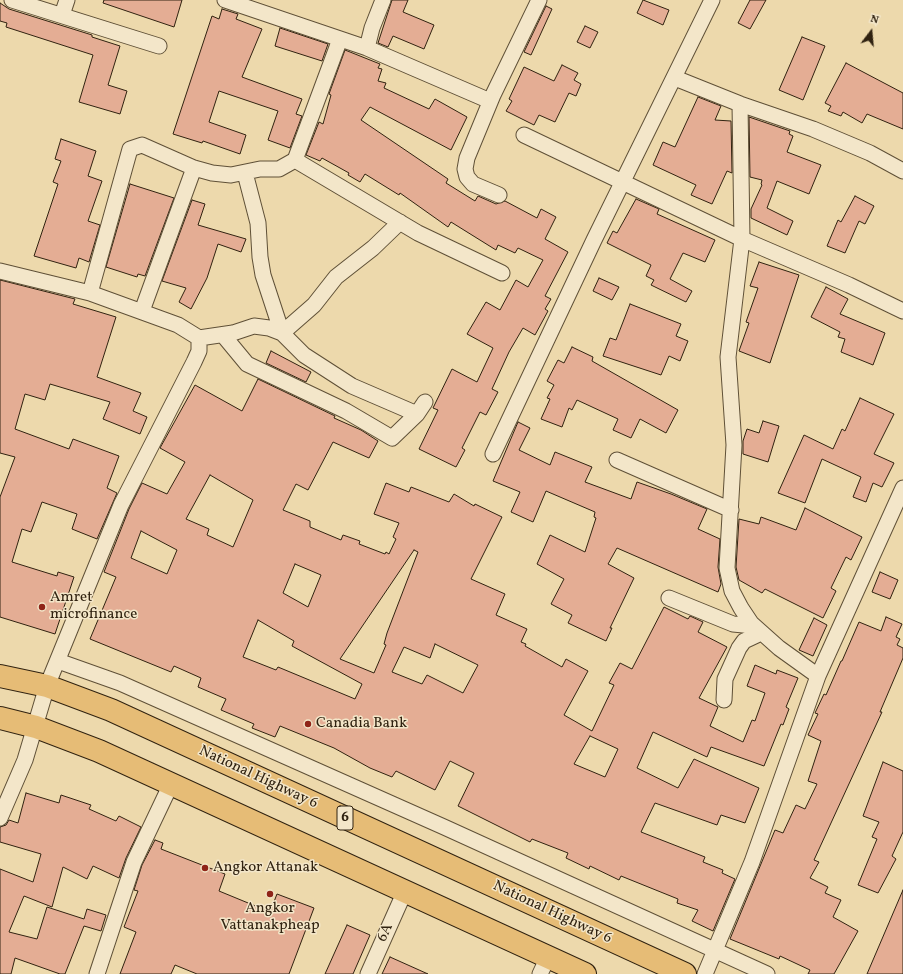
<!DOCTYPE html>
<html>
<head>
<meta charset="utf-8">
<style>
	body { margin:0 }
	#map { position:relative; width:903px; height:974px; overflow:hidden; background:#edd9ac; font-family:Vollkorn,serif }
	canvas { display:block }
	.north { position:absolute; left:851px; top:12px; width:40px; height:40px; -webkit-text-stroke:3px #f3e6c9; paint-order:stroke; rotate:16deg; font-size:11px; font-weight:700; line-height:16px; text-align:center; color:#302210 }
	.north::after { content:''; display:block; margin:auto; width:14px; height:18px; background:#302210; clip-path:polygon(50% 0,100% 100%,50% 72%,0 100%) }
</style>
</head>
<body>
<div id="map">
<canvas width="903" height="974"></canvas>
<div class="north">N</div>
</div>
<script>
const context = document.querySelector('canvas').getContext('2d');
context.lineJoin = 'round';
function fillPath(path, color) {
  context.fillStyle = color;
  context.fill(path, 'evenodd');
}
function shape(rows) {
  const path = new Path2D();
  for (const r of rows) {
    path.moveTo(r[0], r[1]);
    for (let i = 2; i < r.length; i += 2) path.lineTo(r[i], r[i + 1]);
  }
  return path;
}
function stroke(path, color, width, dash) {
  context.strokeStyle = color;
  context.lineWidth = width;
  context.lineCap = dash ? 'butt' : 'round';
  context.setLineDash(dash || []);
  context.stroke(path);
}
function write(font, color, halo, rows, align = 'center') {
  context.font = font + ' Vollkorn,serif';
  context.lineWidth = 3;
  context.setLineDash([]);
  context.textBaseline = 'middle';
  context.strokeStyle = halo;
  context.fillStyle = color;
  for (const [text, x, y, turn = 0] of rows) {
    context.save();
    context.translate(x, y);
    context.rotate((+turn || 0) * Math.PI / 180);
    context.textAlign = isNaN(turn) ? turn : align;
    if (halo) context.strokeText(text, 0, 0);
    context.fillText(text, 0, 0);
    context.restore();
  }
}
const building = shape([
	[104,0,182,0,174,27,103,3,104,0],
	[392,0,408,0,403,12,434,25,424,49,393,36,388,47,378,43,392,0],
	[643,0,669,10,663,25,637,13,643,0],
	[750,0,766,0,750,29,738,23,750,0],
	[0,3,9,9,92,35,92,37,120,46,108,85,127,91,120,114,79,102,93,55,6,27,7,23,0,21,0,3],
	[546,6,552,9,531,55,524,52,546,6],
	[222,9,238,14,236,19,262,29,242,77,302,99,296,114,302,116,290,148,268,140,278,111,219,91,209,122,246,135,240,154,203,141,202,143,173,134,212,16,219,19,222,9],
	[585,26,598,32,590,48,577,42,585,26],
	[280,28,328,44,322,61,275,46,280,28],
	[802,37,825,46,803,100,779,90,802,37],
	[345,50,380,64,378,68,382,69,378,81,386,83,384,88,429,109,435,99,467,117,451,150,370,107,361,120,448,179,446,183,475,201,478,196,496,204,505,201,537,218,541,209,556,217,545,239,568,252,545,296,551,299,545,309,548,311,535,335,523,328,509,352,492,389,498,392,486,415,480,412,462,448,465,450,456,467,419,449,438,410,433,408,452,369,477,382,493,348,467,334,486,302,500,310,516,280,528,287,543,260,518,248,515,253,498,245,496,250,451,222,448,227,400,193,399,195,365,174,360,182,348,175,349,173,322,158,320,161,306,155,319,122,323,124,331,95,329,94,345,50],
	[846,63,903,93,903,129,867,114,862,123,843,112,841,116,828,111,831,106,825,103,846,63],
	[562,65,578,73,574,80,581,84,576,96,569,93,555,122,539,115,534,125,506,111,512,101,509,99,524,67,554,81,562,65],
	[698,97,721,106,715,120,731,121,732,173,727,171,712,204,691,195,696,185,653,165,663,142,675,147,698,97],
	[749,117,790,131,789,134,793,136,787,152,821,165,809,194,777,181,767,208,793,221,787,235,751,218,751,209,762,185,761,184,762,180,750,177,749,117],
	[61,139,96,151,88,176,102,181,88,221,100,225,89,262,79,258,76,268,34,256,58,184,53,182,61,161,55,159,61,139],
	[130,184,174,198,145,276,138,274,137,277,106,267,130,184],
	[855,196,874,206,865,224,859,221,845,253,827,246,838,220,841,222,855,196],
	[636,199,659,209,657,214,715,240,705,262,683,253,670,279,692,291,686,302,651,285,654,280,646,276,651,265,607,243,613,231,617,233,636,199],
	[192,200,205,204,198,225,246,239,241,252,218,244,207,278,191,309,179,302,186,288,162,281,192,200],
	[759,262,799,275,770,363,739,351,749,323,746,322,758,288,750,286,759,262],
	[599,278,619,287,612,300,593,291,599,278],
	[0,280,75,299,73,304,116,317,97,377,141,393,133,411,147,417,140,434,103,419,110,402,50,384,45,400,25,394,15,429,69,449,73,439,119,456,107,488,117,493,97,539,72,529,77,514,42,502,31,532,22,529,12,562,57,576,58,572,74,577,55,634,0,617,0,497,15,457,0,453,0,280],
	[826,287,848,299,840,314,885,333,873,365,841,352,845,339,838,337,840,332,811,317,826,287],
	[630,304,681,324,676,336,688,341,680,361,669,356,661,375,603,356,610,338,616,340,630,304],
	[572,347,593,357,592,361,678,410,666,433,640,419,631,438,613,430,618,419,577,400,572,410,569,408,562,427,541,419,550,399,547,398,554,385,547,381,558,360,564,363,572,347],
	[271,351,311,372,306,382,266,363,271,351],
	[258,379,335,416,334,418,361,430,378,441,369,458,333,442,308,490,296,484,283,510,310,521,310,527,341,540,343,535,360,541,359,544,385,554,386,552,389,554,396,539,393,537,399,523,374,514,386,483,409,492,411,487,449,502,454,494,474,506,475,504,502,517,471,579,505,594,496,615,527,629,521,642,526,644,525,646,562,667,566,659,588,671,564,715,592,731,614,685,609,683,620,663,632,669,664,607,688,619,690,616,703,622,698,632,727,647,699,698,718,707,710,726,743,742,752,720,755,721,765,693,747,686,755,665,776,674,777,670,798,678,786,707,789,709,783,725,781,724,764,766,711,747,707,757,653,732,637,768,678,788,694,759,759,788,745,823,721,815,717,825,655,803,641,832,705,857,703,862,723,870,722,873,735,879,713,931,692,921,698,910,677,903,678,899,621,876,619,880,590,866,589,869,566,858,568,853,532,839,530,842,458,806,474,773,450,761,435,790,396,771,392,777,370,768,334,748,280,726,275,737,252,728,254,724,221,710,226,699,198,687,201,678,174,666,171,672,90,639,116,577,104,572,129,509,142,483,167,494,185,462,160,448,195,385,242,411,258,379],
	[210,475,253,500,233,547,207,535,209,529,186,519,210,475],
	[141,531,177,550,167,574,131,558,141,531],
	[414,550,418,552,387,633,384,644,386,645,374,673,340,659,414,550],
	[295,564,321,575,308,607,283,593,295,564],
	[258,620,294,641,292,646,362,684,355,699,278,667,276,670,243,657,258,620],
	[435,644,478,665,463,693,427,675,422,684,392,672,404,647,430,658,435,644],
	[590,736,618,749,605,777,574,764,590,736],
	[860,398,894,414,874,454,894,463,882,487,873,483,866,502,853,497,861,477,822,459,805,503,778,493,804,435,833,449,842,429,845,431,860,398],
	[763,421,779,426,768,462,743,454,743,441,747,429,759,433,763,421],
	[518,422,530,428,519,450,550,465,555,452,592,467,585,482,631,499,637,482,671,494,707,509,698,529,720,539,718,567,721,584,718,592,617,548,608,564,634,578,610,628,612,628,606,641,568,623,572,615,551,604,564,579,537,564,550,535,585,552,596,518,594,517,595,512,546,491,533,522,511,512,520,492,493,481,518,422],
	[805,508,862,537,851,560,846,557,831,588,836,591,823,618,765,589,762,593,739,580,736,567,739,519,759,524,761,517,796,530,805,508],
	[880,572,898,580,890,599,872,592,880,572],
	[886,617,902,624,896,637,900,639,897,645,903,648,903,658,880,712,882,712,814,860,819,862,810,878,828,887,825,893,841,900,833,917,858,931,834,974,808,974,810,970,780,956,779,959,730,939,775,830,783,833,796,805,805,809,817,784,808,781,821,741,808,735,818,714,815,713,824,694,826,695,841,661,842,661,859,622,881,631,886,617],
	[814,618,827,625,813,656,799,650,814,618],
	[883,762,903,771,903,832,892,856,896,859,878,893,858,885,877,839,872,837,879,822,863,816,883,762],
	[26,793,59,803,61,795,91,805,89,809,116,821,119,816,141,827,126,858,119,878,93,866,87,879,63,867,52,907,24,896,9,932,37,939,47,907,84,919,87,909,106,915,101,931,84,926,65,974,60,974,15,958,11,974,0,974,0,869,33,882,41,854,0,842,0,827,6,825,9,820,18,823,26,793],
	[155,840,163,843,161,849,225,874,219,891,270,912,277,894,314,908,289,974,197,974,175,965,171,974,120,974,136,932,124,927,138,891,134,890,142,865,155,840],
	[903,890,903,974,867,974,903,890],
	[347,925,370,935,353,974,325,974,347,925],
	[390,957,428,974,382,974,390,957]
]);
fillPath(building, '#e4ad94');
stroke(building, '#302210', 1);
const street = shape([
	[12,0,159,46],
	[225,0,367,48],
	[383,0,372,28,367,48,490,101],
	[62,15,67,0],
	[675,78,740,104,813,129,870,153,903,171],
	[740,104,742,239,728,357,734,445,727,568,732,591,741,608,751,623,779,648,818,676],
	[524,135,742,239,849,285,903,311],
	[295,160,418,233,502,273],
	[245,173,258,223,260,257,263,275,282,333,314,305,336,277,373,248,400,222],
	[499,195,473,184,467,177,465,169,467,158,493,95,539,0],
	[0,271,90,293,178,325,199,338,233,333,254,326,269,328,282,333,304,355,352,386,417,414],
	[90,293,130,149,142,145,194,168,212,173,231,175,260,169,279,169,295,160,340,39],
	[142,311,194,168],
	[223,335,247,364,346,411,392,438,417,414,425,402],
	[493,454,594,240,712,0],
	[617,460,731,510],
	[669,598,733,624,754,626],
	[58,661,120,683,444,827,767,974],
	[724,700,725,679,739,648,744,641,761,633],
	[0,818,25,760,47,686,121,505,194,362,199,351,199,338],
	[97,974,134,862,171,784],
	[368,974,405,891],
	[540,974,548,957],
	[705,974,752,862,818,676,903,488]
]);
const primary = shape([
	[0,676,47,686,111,710,685,974],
	[0,718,36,727,99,751,585,974]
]);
stroke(street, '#5f5037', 17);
stroke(primary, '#302210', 24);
stroke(street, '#f3e6c9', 15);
stroke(primary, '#e6bc76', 22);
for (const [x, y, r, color] of [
	[42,607,4,"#8f2418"],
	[308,724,4,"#8f2418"],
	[205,868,4,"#8f2418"],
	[270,894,4,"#8f2418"]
]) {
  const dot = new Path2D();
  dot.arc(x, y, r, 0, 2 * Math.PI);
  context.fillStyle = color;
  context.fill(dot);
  stroke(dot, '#f3e6c9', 1.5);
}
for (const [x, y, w] of [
	[345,818,16]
]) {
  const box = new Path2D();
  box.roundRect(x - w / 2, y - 12, w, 24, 3);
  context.fillStyle = '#f3e6c9';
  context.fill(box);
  stroke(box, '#302210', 1);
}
write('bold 14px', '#302210', null, [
	["6",345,818]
]);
write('15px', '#302210', '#f3e6c9', [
	["Amret",50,598],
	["microfinance",50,615],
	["Canadia Bank",316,724],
	["Angkor Attanak",213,868],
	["Angkor",270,909,"center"],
	["Vattanakpheap",270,926,"center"]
], 'left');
write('15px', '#302210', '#f3e6c9', [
	["National Highway 6",258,778,25],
	["National Highway 6",552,913,25],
	["6A",386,933,-66]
]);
</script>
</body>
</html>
